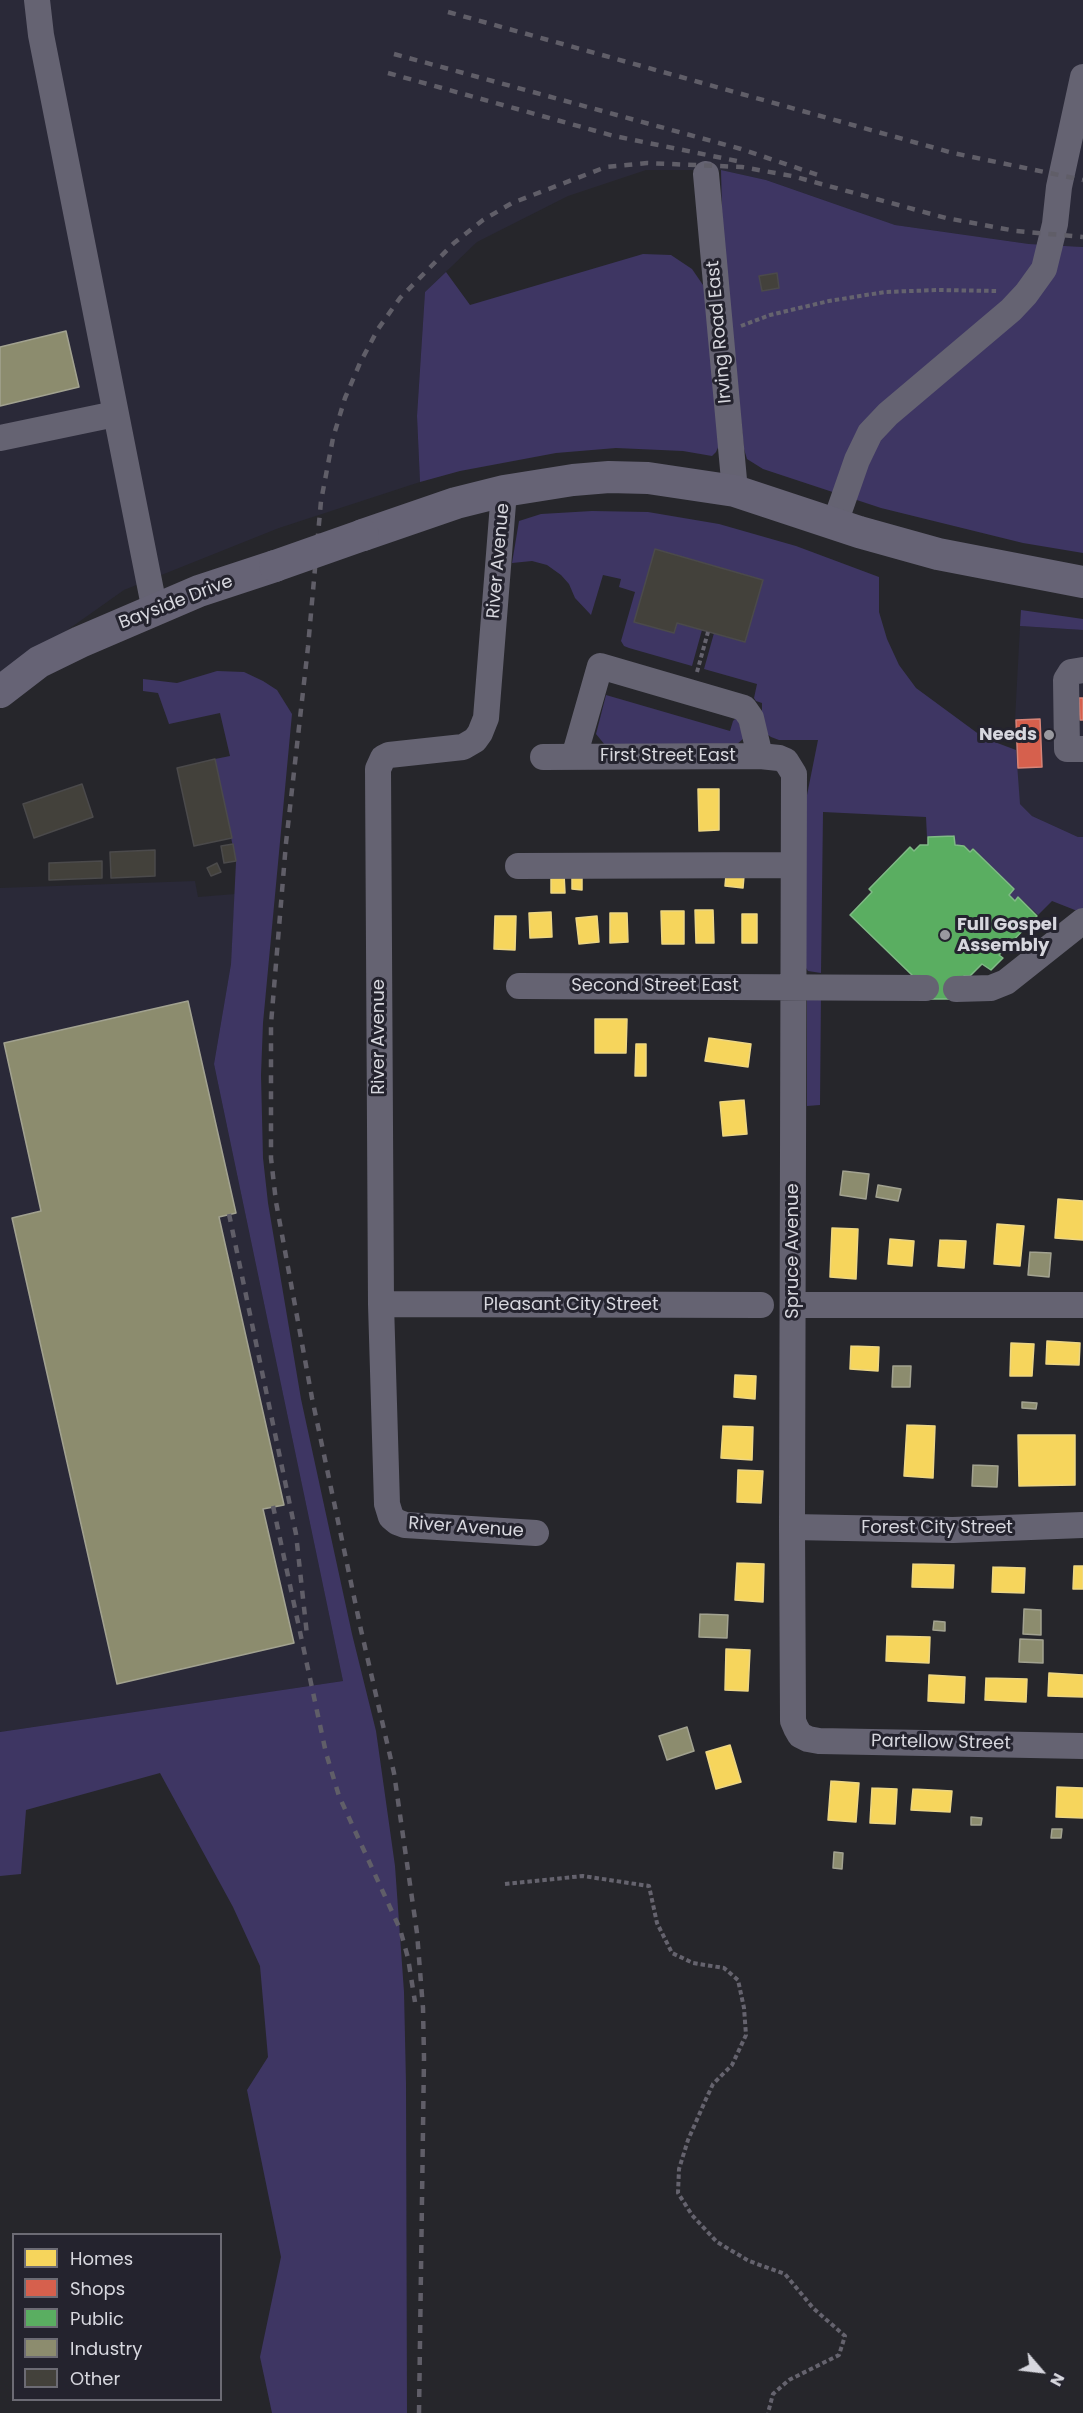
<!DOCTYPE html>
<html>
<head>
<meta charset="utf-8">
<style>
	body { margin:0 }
	#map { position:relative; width:1083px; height:2413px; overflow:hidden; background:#26262b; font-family:Poppins,sans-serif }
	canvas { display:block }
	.legend { position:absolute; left:12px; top:2233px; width:210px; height:168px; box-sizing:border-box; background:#24232e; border:2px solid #6c6b74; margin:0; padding:8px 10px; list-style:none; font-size:18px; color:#d7d7de }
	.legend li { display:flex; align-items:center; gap:12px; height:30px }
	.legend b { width:30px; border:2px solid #6c6b74 }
	.north { position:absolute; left:1011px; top:2341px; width:60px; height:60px; -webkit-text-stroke:4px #24232e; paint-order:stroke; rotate:118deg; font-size:16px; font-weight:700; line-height:24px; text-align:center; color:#d7d7de }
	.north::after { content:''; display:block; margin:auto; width:21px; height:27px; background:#d7d7de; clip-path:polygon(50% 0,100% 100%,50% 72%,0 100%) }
</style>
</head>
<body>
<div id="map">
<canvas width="1083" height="2413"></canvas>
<ul class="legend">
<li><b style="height:16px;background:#f6d55c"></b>Homes</li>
<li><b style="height:16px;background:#d6604d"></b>Shops</li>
<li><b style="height:16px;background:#5aae61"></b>Public</li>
<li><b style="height:16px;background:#8c8c6e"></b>Industry</li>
<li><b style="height:16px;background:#43413b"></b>Other</li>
</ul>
<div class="north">N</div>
</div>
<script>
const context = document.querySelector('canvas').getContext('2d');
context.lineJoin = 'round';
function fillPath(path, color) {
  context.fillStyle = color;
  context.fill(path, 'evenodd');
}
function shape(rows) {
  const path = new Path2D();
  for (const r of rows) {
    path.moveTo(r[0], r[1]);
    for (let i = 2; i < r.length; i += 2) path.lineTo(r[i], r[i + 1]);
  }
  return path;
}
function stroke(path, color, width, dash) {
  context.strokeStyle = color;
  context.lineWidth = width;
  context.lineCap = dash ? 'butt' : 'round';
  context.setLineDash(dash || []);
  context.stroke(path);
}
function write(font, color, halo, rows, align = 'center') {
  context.font = font + ' Poppins,sans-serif';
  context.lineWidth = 6;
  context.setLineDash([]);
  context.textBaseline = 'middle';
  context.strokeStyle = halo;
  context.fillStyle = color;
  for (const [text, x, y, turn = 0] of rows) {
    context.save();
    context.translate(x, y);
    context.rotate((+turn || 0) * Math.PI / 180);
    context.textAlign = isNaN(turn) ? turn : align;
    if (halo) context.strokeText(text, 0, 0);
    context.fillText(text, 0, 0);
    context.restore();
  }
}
fillPath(shape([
	[0,0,1083,0,1083,247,1029,244,895,225,766,180,721,170,646,170,568,196,477,242,425,292,417,416,420,482,279,528,124,590,8,672,0,681],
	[1020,626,1083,630,1083,837,1078,837,1032,816,1020,804,1017,797,1015,720],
	[195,881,198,897,235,894,231,964,214,1064,343,1681,0,1732,0,888]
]), '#2a2938');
fillPath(shape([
	[721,170,766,180,895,225,1029,244,1083,247,1083,553,1023,543,881,508,763,469,747,459,744,449,723,251],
	[643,254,671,255,692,269,703,285,708,300,720,443,716,452,712,456,683,451,616,448,556,453,460,471,420,482,417,416,425,292,446,272,470,305],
	[592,511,648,512,719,524,796,546,879,577,879,612,887,639,899,665,916,688,984,738,1016,750,1020,804,1032,816,1078,837,1083,837,1083,910,1080,912,1052,901,1038,915,1019,897,1015,901,1009,895,1014,889,973,848,970,851,964,845,955,845,954,836,927,837,926,817,823,812,821,973,808,971,806,968,806,800,818,740,779,740,771,737,767,734,762,715,762,703,756,701,754,698,757,684,704,669,714,633,745,642,763,580,655,549,674,633,677,623,702,630,692,666,629,648,624,646,621,641,635,592,619,587,621,579,603,575,591,615,575,598,569,584,561,575,547,565,532,561,512,563,519,521,541,514],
	[1021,610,1083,619,1083,630,1020,626],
	[217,671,244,672,263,681,277,690,292,714,263,1023,261,1075,263,1158,268,1203,301,1399,352,1634,376,1731,395,1866,404,1992,406,2083,407,2413,272,2413,260,2357,281,2257,247,2090,268,2057,260,1966,233,1907,160,1773,26,1810,21,1874,0,1876,0,1732,343,1681,214,1064,231,964,236,862,215,759,230,756,220,713,169,724,158,693,143,691,143,679,177,683],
	[606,695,730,731,733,721,737,717,744,738,735,746,605,745,596,734],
	[821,993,820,1105,807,1106,807,996]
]), '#3e3663');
const homes = shape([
	[698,789,719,789,719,830,699,831,698,789],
	[572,872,582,872,582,890,572,889,572,872],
	[551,874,564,874,565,893,551,893,551,874],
	[726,875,744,876,743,888,725,886,726,875],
	[695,910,713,910,714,943,696,943,695,910],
	[661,911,684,911,684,944,662,944,661,911],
	[551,912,552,937,530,938,529,913,551,912],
	[610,913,627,913,628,942,610,943,610,913],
	[742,914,757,914,757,943,742,943,742,914],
	[495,916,516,916,515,950,494,949,495,916],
	[597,916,599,942,579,944,576,918,597,916],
	[595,1019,627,1019,626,1053,595,1053,595,1019],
	[709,1038,751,1044,748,1067,705,1061,709,1038],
	[636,1044,646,1044,646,1076,635,1076,636,1044],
	[744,1100,747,1134,723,1136,720,1102,744,1100],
	[1058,1199,1083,1201,1083,1240,1055,1238,1058,1199],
	[997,1224,1024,1226,1020,1266,994,1264,997,1224],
	[832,1228,858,1229,856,1279,830,1277,832,1228],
	[890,1239,914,1241,912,1266,888,1264,890,1239],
	[940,1240,966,1241,964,1268,938,1266,940,1240],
	[1047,1341,1080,1343,1079,1365,1046,1364,1047,1341],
	[1011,1343,1034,1344,1032,1376,1010,1376,1011,1343],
	[851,1346,879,1347,878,1371,850,1369,851,1346],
	[735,1375,756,1376,755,1399,734,1397,735,1375],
	[907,1425,935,1426,933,1478,904,1476,907,1425],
	[723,1426,753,1427,752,1460,721,1458,723,1426],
	[1018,1435,1075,1435,1075,1485,1019,1486,1018,1435],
	[738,1470,763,1471,761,1503,737,1502,738,1470],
	[737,1563,764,1564,763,1602,735,1600,737,1563],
	[913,1564,954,1565,953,1588,912,1587,913,1564],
	[1074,1566,1083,1566,1083,1589,1073,1589,1074,1566],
	[993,1567,1025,1568,1024,1593,992,1592,993,1567],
	[887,1636,930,1637,929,1663,886,1661,887,1636],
	[726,1649,750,1650,748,1691,725,1690,726,1649],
	[1049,1673,1083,1675,1083,1697,1048,1696,1049,1673],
	[929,1675,965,1677,964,1703,928,1701,929,1675],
	[986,1678,1027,1679,1026,1702,985,1700,986,1678],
	[730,1745,741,1782,716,1789,706,1752,730,1745],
	[831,1781,859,1783,856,1822,828,1820,831,1781],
	[1057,1787,1083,1788,1083,1818,1056,1817,1057,1787],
	[872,1788,897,1789,895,1824,870,1823,872,1788],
	[913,1789,952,1791,950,1812,911,1810,913,1789]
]);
fillPath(homes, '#f6d55c');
stroke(homes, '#edd683', 1.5);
const shops = shape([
	[1079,698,1083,698,1083,720,1080,720,1079,698],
	[1040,719,1042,767,1018,768,1016,720,1040,719]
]);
fillPath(shops, '#d6604d');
stroke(shops, '#d68478', 1.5);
const public = shape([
	[954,836,955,845,964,846,970,852,973,849,1014,889,1009,895,1015,901,1018,897,1037,916,999,955,1003,958,991,970,982,964,970,976,964,976,956,984,956,999,926,999,913,976,850,915,872,892,869,889,910,847,914,851,920,845,928,845,928,837,954,836]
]);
fillPath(public, '#5aae61');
stroke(public, '#80ba86', 1.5);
const industry = shape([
	[66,331,79,387,0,406,0,347,66,331],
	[188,1001,236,1213,219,1217,284,1505,263,1509,294,1643,117,1684,12,1218,41,1211,4,1043,188,1001],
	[843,1171,869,1174,866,1199,840,1195,843,1171],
	[878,1185,901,1189,898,1201,876,1197,878,1185],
	[1030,1252,1051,1253,1049,1277,1028,1275,1030,1252],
	[893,1366,911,1366,910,1387,892,1387,893,1366],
	[1022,1402,1037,1403,1036,1409,1022,1408,1022,1402],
	[973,1465,998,1466,997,1487,972,1486,973,1465],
	[1024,1609,1041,1610,1041,1635,1023,1634,1024,1609],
	[700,1614,728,1615,727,1638,699,1637,700,1614],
	[934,1621,945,1622,945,1631,933,1630,934,1621],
	[1020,1639,1043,1640,1043,1663,1019,1662,1020,1639],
	[687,1727,694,1751,667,1760,659,1736,687,1727],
	[971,1817,982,1818,981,1825,971,1825,971,1817],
	[1052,1829,1062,1829,1061,1838,1051,1838,1052,1829],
	[834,1852,843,1853,842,1869,833,1868,834,1852]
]);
fillPath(industry, '#8c8c6e');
stroke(industry, '#a2a290', 1.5);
const building = shape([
	[777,273,779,288,762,291,759,276,777,273],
	[655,549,763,580,745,642,677,623,674,633,634,622,655,549],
	[215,759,232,838,194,846,177,768,215,759],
	[82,784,93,817,34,838,23,804,82,784],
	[233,844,236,861,224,863,221,846,233,844],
	[155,850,155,876,111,878,110,852,155,850],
	[102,861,102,878,49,880,49,863,102,861],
	[217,863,221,872,211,876,207,868,217,863]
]);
fillPath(building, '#43413b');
stroke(building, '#4b4a4b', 1.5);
stroke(shape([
	[741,326,770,315,829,301,885,292,938,290,999,291],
	[697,672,708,632],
	[505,1884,583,1876,649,1886,657,1923,672,1953,693,1963,724,1968,738,1980,744,2008,746,2035,732,2065,713,2084,706,2099,688,2140,679,2169,678,2193,692,2215,717,2242,749,2261,785,2274,813,2308,845,2336,839,2355,789,2380,773,2394,768,2413]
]), '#65636e', 4, [4.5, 3]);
stroke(shape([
	[37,0,41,35,155,611],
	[706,174,735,491],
	[0,438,115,414],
	[504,491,486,718,480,733,475,740,463,747,389,755,383,758,378,769,381,1304,387,1504,391,1517,397,1522,405,1525,536,1533],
	[835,523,857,460,870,433,888,414,1011,310,1026,294,1044,269,1055,224,1059,187,1083,77],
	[1083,670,1071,672,1066,680,1067,749,1083,749],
	[543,757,760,756,779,758,786,761,794,774,792,1527,793,1721,796,1728,800,1735,808,1739,819,1741,1083,1746],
	[574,757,600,666,744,708,751,718,760,756],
	[518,866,793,865],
	[519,986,926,988],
	[956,989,991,988,1006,982,1083,921],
	[381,1304,761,1305],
	[794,1305,1083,1305],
	[792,1527,953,1530,1083,1525]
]), '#656372', 26);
stroke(shape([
	[363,535,456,503,504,491,573,480,609,477,648,478,735,491,859,532,938,554,1083,582],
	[0,692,39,662,80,642,199,591,275,566]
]), '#666375', 32);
stroke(shape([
	[448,12,953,153,1083,180],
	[394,54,741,149,824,177],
	[388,73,614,136,737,161],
	[229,1214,296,1534,307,1635],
	[273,1506,326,1753,339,1796,400,1929,408,1958,415,2002],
	[419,2413,424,2058,423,2008,417,1933,394,1773,361,1630,312,1398,276,1202,271,1158,271,1024,286,843,308,647,321,501,333,438,345,398,360,363,378,329,400,298,454,243,483,220,512,203,606,167,647,163,742,167,792,176,946,218,1016,231,1083,237]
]), '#605e68', 4.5, [8, 8]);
stroke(shape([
	[275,566,363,535]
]), '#666375', 32);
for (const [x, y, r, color] of [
	[1049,735,6,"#99999f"],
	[945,935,6,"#99999f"]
]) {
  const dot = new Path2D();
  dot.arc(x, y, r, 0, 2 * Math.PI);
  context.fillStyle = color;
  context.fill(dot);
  stroke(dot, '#24232e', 2);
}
write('18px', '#d7d7de', '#24232e', [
	["Irving Road East",720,332,-95],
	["River Avenue",499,561,-85],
	["Bayside Drive",176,603,-21],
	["First Street East",668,756],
	["Second Street East",655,986],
	["River Avenue",379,1037,-90],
	["Spruce Avenue",793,1251,-90],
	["Pleasant City Street",571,1305],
	["River Avenue",466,1528,4],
	["Forest City Street",937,1528],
	["Partellow Street",941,1743,1]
]);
write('bold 18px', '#d7d7de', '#24232e', [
	["Needs",1037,735],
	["Full Gospel",957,925,"left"],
	["Assembly",957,946,"left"]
], 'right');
</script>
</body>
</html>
